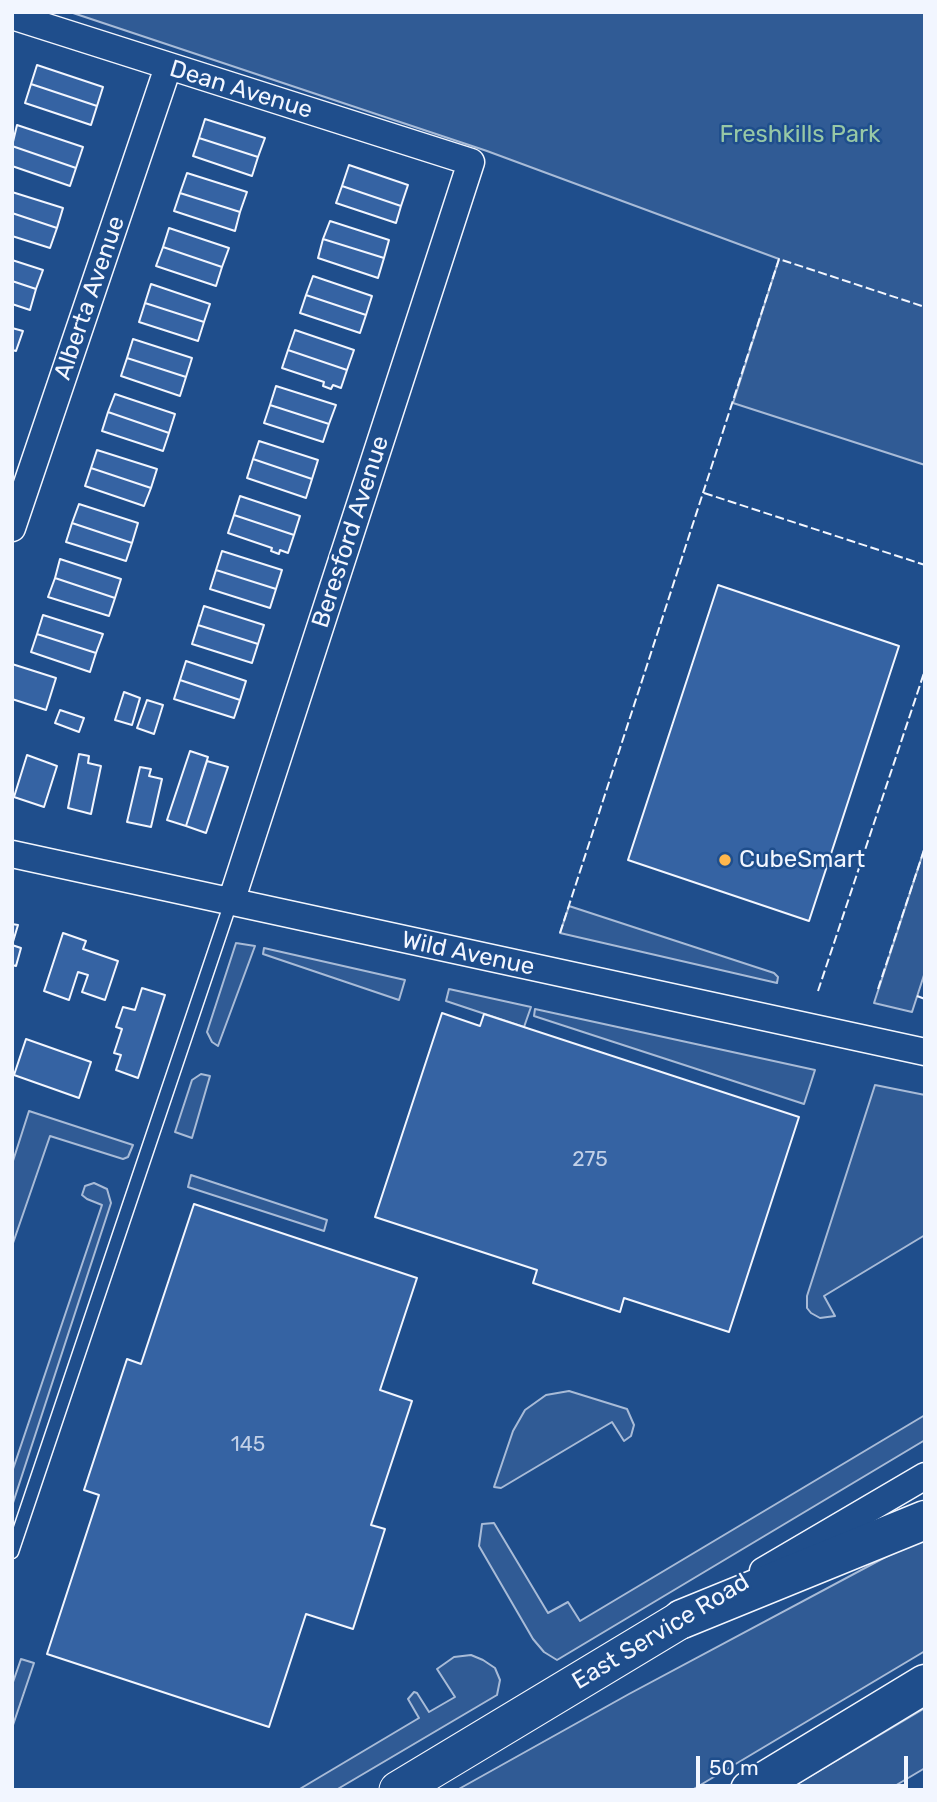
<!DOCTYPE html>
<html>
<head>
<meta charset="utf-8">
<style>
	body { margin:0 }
	#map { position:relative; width:937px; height:1802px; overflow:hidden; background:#1f4e8c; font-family:Rubik,sans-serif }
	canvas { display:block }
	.frame { position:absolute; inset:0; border:14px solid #f2f6ff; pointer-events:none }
	.scale { position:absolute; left:696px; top:1756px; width:212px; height:32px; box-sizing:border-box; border:4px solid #f2f6ff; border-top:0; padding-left:9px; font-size:21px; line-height:24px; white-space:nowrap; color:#f2f6ff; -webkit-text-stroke:5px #1f4e8c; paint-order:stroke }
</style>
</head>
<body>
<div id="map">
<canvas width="937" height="1802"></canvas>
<div class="frame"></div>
<div class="scale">50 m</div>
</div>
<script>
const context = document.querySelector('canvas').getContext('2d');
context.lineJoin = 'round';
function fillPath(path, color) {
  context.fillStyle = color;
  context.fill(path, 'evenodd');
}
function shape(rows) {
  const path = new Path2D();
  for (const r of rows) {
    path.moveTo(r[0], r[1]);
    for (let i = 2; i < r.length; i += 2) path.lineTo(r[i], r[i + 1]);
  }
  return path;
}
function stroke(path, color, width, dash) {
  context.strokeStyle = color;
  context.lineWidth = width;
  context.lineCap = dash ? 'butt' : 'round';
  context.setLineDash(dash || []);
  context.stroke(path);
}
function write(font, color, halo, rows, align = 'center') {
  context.font = font + ' Rubik,sans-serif';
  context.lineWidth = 5;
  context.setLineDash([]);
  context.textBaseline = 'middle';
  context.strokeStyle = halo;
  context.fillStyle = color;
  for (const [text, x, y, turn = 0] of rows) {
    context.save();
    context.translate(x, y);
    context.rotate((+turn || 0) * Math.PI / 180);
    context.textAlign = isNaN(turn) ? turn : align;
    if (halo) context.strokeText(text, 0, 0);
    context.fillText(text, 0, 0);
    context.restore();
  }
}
const green = shape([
	[70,12,925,12,925,465,733,403,779,259,487,151,70,12],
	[925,847,925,972,912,1012,874,1003,925,847],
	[569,906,774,973,778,977,777,983,560,933,569,906],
	[236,943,255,946,218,1046,212,1042,207,1032,236,943],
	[264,948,405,980,399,1000,263,954,264,948],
	[449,989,531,1007,524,1027,446,1001,449,989],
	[535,1009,815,1070,804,1104,534,1016,535,1009],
	[201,1074,210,1076,192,1138,175,1132,192,1080,201,1074],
	[875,1085,925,1095,925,1235,824,1296,835,1316,820,1318,811,1313,807,1308,807,1296,875,1085],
	[29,1111,133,1145,128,1157,123,1159,50,1136,12,1246,12,1164,29,1111],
	[191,1175,327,1220,324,1231,188,1187,191,1175],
	[94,1183,107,1189,111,1203,12,1506,12,1472,102,1205,87,1199,82,1195,85,1186,94,1183],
	[569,1391,627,1409,634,1425,631,1436,624,1441,612,1422,501,1488,494,1487,513,1431,525,1410,546,1395,569,1391],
	[925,1415,925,1440,557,1660,544,1652,533,1639,479,1546,482,1524,494,1523,548,1613,568,1602,580,1621,925,1415],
	[925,1536,925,1651,692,1790,457,1790,629,1694,925,1536],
	[471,1655,483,1660,495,1668,500,1680,497,1695,336,1790,298,1790,419,1718,408,1699,414,1692,417,1693,429,1712,455,1697,437,1669,454,1657,471,1655],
	[21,1659,34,1663,12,1728,12,1685,21,1659],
	[925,1708,925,1768,888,1790,787,1790,925,1708]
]);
fillPath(green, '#305b95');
stroke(green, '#a8bbd7', 2);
const building = shape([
	[37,65,103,87,97,106,31,84,37,65],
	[31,84,97,106,91,125,25,103,31,84],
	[205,119,265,138,258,157,199,138,205,119],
	[17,125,83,147,76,168,12,146,17,125],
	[199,138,258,157,252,176,193,156,199,138],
	[12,146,76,168,70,186,12,166,12,146],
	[349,165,408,185,401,206,342,186,349,165],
	[187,173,247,192,240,212,180,193,187,173],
	[342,186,401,206,396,223,336,203,342,186],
	[12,192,63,208,57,228,12,213,12,192],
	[180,193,240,212,235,231,174,211,180,193],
	[12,213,57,228,50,248,12,236,12,213],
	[330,221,389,240,384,258,323,239,330,221],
	[169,228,229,248,222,267,163,247,169,228],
	[323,239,384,258,378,278,318,258,323,239],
	[163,247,222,267,216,286,156,266,163,247],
	[12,260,43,270,36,289,12,281,12,260],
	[313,276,372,296,366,315,306,295,313,276],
	[12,281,36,289,30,310,12,304,12,281],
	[151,284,210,304,204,322,145,303,151,284],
	[306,295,366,315,360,333,300,313,306,295],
	[145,303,204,322,198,341,139,322,145,303],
	[12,328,23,331,16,351,12,350,12,328],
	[295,330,354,350,347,370,288,350,295,330],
	[133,339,192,358,186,377,127,358,133,339],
	[288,350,347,370,341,388,333,385,331,389,323,386,324,382,282,368,288,350],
	[127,358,186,377,180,396,121,376,127,358],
	[276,386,336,405,329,424,270,405,276,386],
	[115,394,175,414,169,433,108,412,115,394],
	[270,405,329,424,323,442,264,423,270,405],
	[108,412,169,433,163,451,102,431,108,412],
	[259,441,318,460,312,479,253,459,259,441],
	[97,450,157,469,151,488,91,468,97,450],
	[253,459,312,479,306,498,247,478,253,459],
	[91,468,151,488,144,506,85,486,91,468],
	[240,496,300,516,294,535,234,515,240,496],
	[79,504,138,523,132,543,72,523,79,504],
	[234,515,294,535,288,553,280,550,279,554,271,551,272,548,228,533,234,515],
	[72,523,132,543,126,561,66,542,72,523],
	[222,551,282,570,276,589,216,570,222,551],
	[60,559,121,579,115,598,55,578,60,559],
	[216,570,276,589,270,608,210,589,216,570],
	[55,578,115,598,109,616,48,597,55,578],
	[718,585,899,646,809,921,628,860,718,585],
	[204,606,264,625,258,644,198,625,204,606],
	[43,615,103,634,96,653,37,634,43,615],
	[198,625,258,644,252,663,192,644,198,625],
	[37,634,96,653,90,672,31,652,37,634],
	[186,661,246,681,240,700,180,680,186,661],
	[12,664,56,678,46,710,12,699,12,664],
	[180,680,240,700,234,718,174,699,180,680],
	[124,692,140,698,132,725,115,720,124,692],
	[147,700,163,705,154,734,137,728,147,700],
	[60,710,84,718,79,732,55,723,60,710],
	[190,751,208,757,186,826,167,820,190,751],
	[79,754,89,756,88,763,101,766,91,814,68,808,79,754],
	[27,755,57,766,44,807,14,797,27,755],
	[207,761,228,767,206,833,186,826,207,761],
	[140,767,151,769,149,776,162,779,151,827,127,822,140,767],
	[12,924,18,925,12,945,21,948,16,966,12,965,12,924],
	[63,933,86,941,83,949,118,961,105,1000,82,992,88,975,78,972,69,1000,44,991,63,933],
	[142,988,165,995,138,1078,116,1070,121,1055,114,1053,122,1029,116,1027,123,1007,135,1010,142,988],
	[442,1013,480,1026,484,1014,799,1117,729,1332,624,1298,620,1312,533,1283,537,1270,375,1217,442,1013],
	[26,1039,91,1062,79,1098,14,1075,26,1039],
	[194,1204,417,1278,380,1390,412,1401,371,1525,385,1529,353,1629,306,1614,269,1727,47,1654,99,1495,84,1490,127,1359,141,1364,194,1204]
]);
fillPath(building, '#3563a3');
stroke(building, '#f2f6ff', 2);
const lane = shape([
	[12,1552,231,902]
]);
const street = shape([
	[12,16,471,162,231,902],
	[12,528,168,67],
	[12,854,925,1052],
	[763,1571,925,1476]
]);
const secondary = shape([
	[398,1790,682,1619]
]);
const highway = shape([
	[682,1619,925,1520],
	[750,1790,925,1684]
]);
stroke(lane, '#f2f6ff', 15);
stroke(street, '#f2f6ff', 29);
stroke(secondary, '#f2f6ff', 39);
stroke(highway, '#f2f6ff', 41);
stroke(lane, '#1f4e8c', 12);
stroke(street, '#1f4e8c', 26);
stroke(secondary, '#1f4e8c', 37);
stroke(highway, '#1f4e8c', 38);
stroke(shape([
	[704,493,925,565],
	[560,933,779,259,925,307],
	[923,977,925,977],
	[878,989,925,847],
	[818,991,925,670],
	[917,996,925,999]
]), '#f2f6ff', 2, [9, 3.5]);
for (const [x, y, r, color] of [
	[725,860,7,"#ffb74d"]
]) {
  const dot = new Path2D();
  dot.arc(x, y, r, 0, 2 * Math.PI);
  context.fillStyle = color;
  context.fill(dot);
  stroke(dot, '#1f4e8c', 2.5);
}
write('21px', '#c3d1e8', null, [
	["275",590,1160],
	["145",248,1445]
]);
write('24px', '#f2f6ff', '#1f4e8c', [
	["Dean Avenue",241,90,17],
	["Alberta Avenue",90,298,-71],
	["Beresford Avenue",351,532,-72],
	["Wild Avenue",468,954,12],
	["East Service Road",661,1632,-31]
]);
write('24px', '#97c8a6', '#1f4e8c', [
	["Freshkills Park",800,135]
]);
write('24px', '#f2f6ff', '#1f4e8c', [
	["CubeSmart",739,860]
], 'left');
</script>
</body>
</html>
